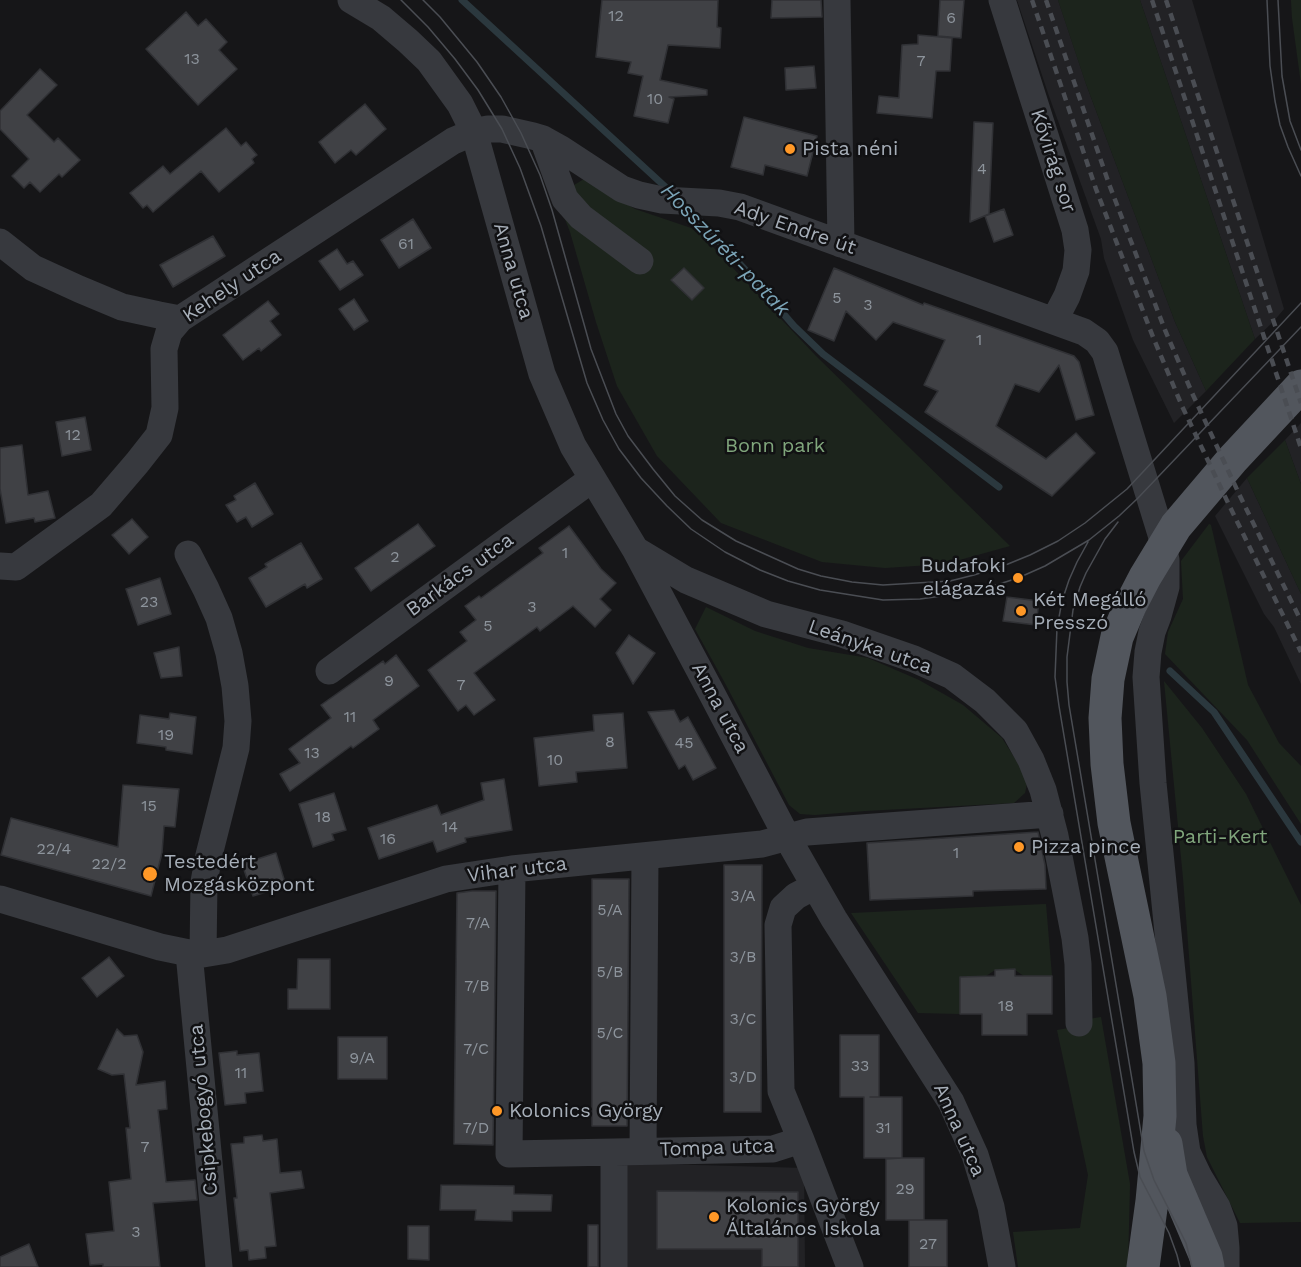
<!DOCTYPE html>
<html>
<head>
<meta charset="utf-8">
<style>
	body { margin:0 }
	canvas { display:block; background:#161618 }
</style>
</head>
<body>
<canvas width="1301" height="1267"></canvas>
<script>
const context = document.querySelector('canvas').getContext('2d');
context.lineJoin = 'round';
function fillPath(path, color) {
  context.fillStyle = color;
  context.fill(path, 'evenodd');
}
function shape(rows) {
  const path = new Path2D();
  for (const r of rows) {
    path.moveTo(r[0], r[1]);
    for (let i = 2; i < r.length; i += 2) path.lineTo(r[i], r[i + 1]);
  }
  return path;
}
function stroke(path, color, width, dash) {
  context.strokeStyle = color;
  context.lineWidth = width;
  context.lineCap = dash ? 'butt' : 'round';
  context.setLineDash(dash || []);
  context.stroke(path);
}
function write(font, color, halo, rows, align = 'center') {
  context.font = font + ' "Work Sans",sans-serif';
  context.lineWidth = 5;
  context.setLineDash([]);
  context.textBaseline = 'middle';
  context.strokeStyle = halo;
  context.fillStyle = color;
  for (const [text, x, y, turn = 0] of rows) {
    context.save();
    context.translate(x, y);
    context.rotate((+turn || 0) * Math.PI / 180);
    context.textAlign = isNaN(turn) ? turn : align;
    if (halo) context.strokeText(text, 0, 0);
    context.fillText(text, 0, 0);
    context.restore();
  }
}
fillPath(shape([
	[1017,0,1058,0,1086,84,1175,322,1206,391,1174,423,1133,340,1104,258,1101,239,1049,96],
	[1140,0,1192,0,1284,309,1273,322,1255,339],
	[1301,423,1301,484,1285,440],
	[1247,478,1301,594,1301,684,1274,627,1264,614,1215,516],
	[624,1163,804,1168,805,1267,624,1267]
]), '#222225');
fillPath(shape([
	[1058,0,1140,0,1255,339,1206,391,1175,322,1086,84],
	[1291,0,1301,0,1301,84,1292,18],
	[584,179,635,209,697,230,816,356,1010,546,945,564,885,568,822,562,721,523,657,456,617,386,596,322,570,232,556,196],
	[1285,440,1301,484,1301,594,1247,478],
	[1209,524,1211,525,1248,685,1279,743,1301,766,1301,824,1247,740,1165,654,1168,632,1183,599,1181,561],
	[706,607,755,631,808,648,868,658,919,680,963,705,1002,738,1028,779,1025,793,1014,803,865,811,815,815,800,814,789,805,726,685,695,629],
	[1164,681,1202,728,1246,794,1301,905,1301,1222,1240,1223,1207,1157,1203,1136,1183,878],
	[1046,904,1052,976,1024,976,1015,970,995,970,986,976,960,977,960,1014,918,1013,851,913],
	[1101,1017,1130,1184,1128,1267,1018,1267,1013,1232,1080,1228,1088,1175,1057,1030,1081,1026,1082,1020]
]), '#1c241c');
stroke(shape([
	[462,0,672,193],
	[689,209,750,275,794,326,823,354,999,487],
	[1170,671,1214,712,1301,842]
]), '#2b383e', 7);
const building = shape([
	[602,0,718,0,717,27,721,28,720,48,668,45,660,80,707,90,707,95,669,97,674,99,668,123,634,116,643,76,628,73,631,62,596,57,602,0],
	[772,0,821,0,822,17,771,18,772,0],
	[940,0,964,0,961,38,938,36,940,0],
	[186,12,198,26,206,19,227,42,219,50,237,69,198,105,146,49,186,12],
	[918,35,952,38,950,71,936,71,932,118,877,113,879,96,899,98,902,45,918,44,918,35],
	[814,66,816,88,786,90,785,68,814,66],
	[40,69,57,85,27,115,54,142,58,138,80,160,62,177,59,174,40,192,30,182,24,188,12,176,29,159,0,129,0,111,40,69],
	[365,104,386,129,356,155,351,150,335,163,319,142,365,104],
	[744,117,817,136,807,176,765,165,763,175,731,167,744,117],
	[974,122,993,123,989,214,970,222,974,122],
	[226,128,241,146,246,142,257,155,252,159,254,163,219,192,201,171,153,212,147,205,143,208,130,193,163,166,170,174,226,128],
	[1004,209,1013,235,994,242,985,216,1004,209],
	[413,219,431,248,399,268,381,240,413,219],
	[213,236,225,256,173,287,160,265,213,236],
	[337,249,347,264,353,261,363,275,340,290,319,261,337,249],
	[684,268,704,288,692,300,671,280,684,268],
	[834,268,923,305,924,303,1074,356,1079,362,1094,415,1076,420,1059,365,1039,392,1015,384,996,426,1046,459,1076,433,1095,453,1052,496,925,412,938,391,924,385,945,340,893,322,876,340,846,311,834,341,808,330,834,268],
	[354,299,368,321,354,330,339,309,354,299],
	[268,301,279,314,270,321,281,335,261,351,259,348,243,360,223,335,268,301],
	[85,417,91,450,62,456,56,422,85,417],
	[22,445,28,495,48,491,55,518,35,522,34,518,6,523,0,489,0,448,22,445],
	[255,483,273,514,252,527,246,517,237,522,226,505,236,500,234,496,255,483],
	[132,519,148,537,129,554,112,535,132,519],
	[418,524,435,546,371,591,355,568,418,524],
	[569,526,601,569,616,583,600,599,611,610,595,627,573,606,540,631,537,627,474,673,495,700,474,715,466,705,458,711,428,670,467,641,460,632,476,620,465,606,479,596,481,598,543,553,539,548,569,526],
	[301,543,322,579,307,588,305,584,266,607,249,578,267,567,265,564,301,543],
	[160,578,171,614,138,625,126,589,160,578],
	[1007,597,1039,601,1036,625,1003,621,1007,597],
	[629,635,655,653,633,684,616,653,629,635],
	[179,647,182,676,161,678,154,653,179,647],
	[396,655,419,686,373,720,379,729,353,748,351,746,290,791,280,774,300,763,289,749,331,718,321,705,383,661,385,664,396,655],
	[674,710,680,722,688,717,716,768,693,780,685,765,679,769,648,712,674,710],
	[170,713,196,717,192,754,166,750,166,747,137,743,140,715,169,719,170,713],
	[623,713,627,768,576,772,577,782,539,786,534,738,594,731,593,715,623,713],
	[504,779,512,830,465,838,466,842,437,852,433,841,379,859,368,828,437,805,441,815,484,800,481,783,504,779],
	[123,785,179,789,175,827,164,826,162,853,151,896,1,855,11,818,118,847,123,785],
	[334,793,346,830,332,834,334,840,313,847,299,804,334,793],
	[1038,832,1045,865,1046,889,973,891,973,896,870,900,867,843,1038,832],
	[276,853,286,886,253,896,242,864,276,853],
	[724,865,762,865,761,1112,724,1112,724,865],
	[592,879,629,879,627,1126,592,1126,592,879],
	[472,891,496,891,493,1145,454,1144,457,893,472,891],
	[109,957,124,976,97,997,82,978,109,957],
	[298,959,330,959,330,1009,288,1009,288,989,297,989,298,959],
	[1015,969,1015,976,1052,976,1052,1014,1027,1014,1027,1035,982,1035,982,1014,960,1014,960,977,995,976,995,970,1015,969],
	[117,1029,124,1036,137,1035,143,1052,136,1085,165,1081,167,1109,158,1110,166,1182,195,1180,197,1200,153,1203,160,1267,103,1267,103,1264,90,1265,86,1234,114,1231,109,1182,131,1179,126,1128,130,1128,124,1074,112,1075,98,1069,117,1029],
	[840,1035,879,1035,879,1097,870,1097,902,1097,902,1158,924,1158,924,1220,886,1220,886,1159,901,1158,864,1158,864,1097,840,1097,840,1035],
	[338,1037,387,1037,387,1079,338,1079,338,1037],
	[237,1051,237,1055,259,1053,263,1091,245,1093,246,1103,225,1105,219,1053,237,1051],
	[262,1135,263,1141,277,1139,280,1173,301,1171,304,1188,270,1193,276,1246,265,1247,266,1258,249,1260,248,1250,240,1251,234,1198,237,1198,231,1144,244,1143,244,1137,262,1135],
	[441,1185,514,1186,514,1194,552,1195,551,1211,512,1211,512,1221,475,1220,476,1210,440,1210,441,1185],
	[657,1191,798,1192,798,1267,762,1267,762,1249,657,1249,657,1191],
	[909,1220,947,1220,947,1267,909,1267,909,1220],
	[588,1225,598,1225,598,1267,588,1267,588,1225],
	[408,1226,429,1226,429,1260,408,1259,408,1226],
	[29,1244,38,1267,0,1267,0,1257,29,1244]
]);
fillPath(building, '#404145');
stroke(building, '#303135', 1.5);
stroke(shape([
	[351,0,381,18,408,41,429,61,460,104,474,132,542,374,573,446,635,549,711,692,787,837,815,886,834,919,951,1102,975,1155,991,1207,1002,1267],
	[837,0,841,244],
	[1002,0,1075,230,1078,250,1076,271,1067,296,1054,321],
	[543,139,565,199,581,217,640,261],
	[0,242,33,268,79,289,122,307,159,315,180,319],
	[636,550,686,580,766,614,842,634,914,659,952,676,985,701,1015,731,1031,760,1043,790,1055,836,1075,938,1078,964,1079,1023],
	[188,554,206,589,219,618,229,653,235,686,238,721,236,748,209,855,204,882,203,954],
	[0,566,16,567,101,505,137,463,159,435,165,408,164,349,169,332,180,319,453,141,474,132,488,129,502,129,533,136,543,139,561,149,622,189,639,195,662,200,719,203,740,207,1084,332,1097,341,1105,352,1161,534,1166,560,1166,587,1158,616,1152,632,1148,652,1146,677,1153,783,1181,1063,1183,1125,1187,1152,1199,1177,1217,1207,1224,1226,1226,1248,1226,1267],
	[329,671,592,479],
	[512,869,509,1154,773,1149,801,1140,781,1091,778,925,783,908,796,896,815,886],
	[0,899,160,947,189,953,203,954,227,950,446,879,512,869,762,844,807,832,1050,814],
	[189,953,219,1267],
	[801,1140,850,1267],
	[643,1151,645,856],
	[614,1267,614,1153]
]), '#37393e', 27);
stroke(shape([
	[1166,1144,1171,1175,1206,1257,1208,1267],
	[1143,1267,1152,1201,1160,1116,1159,1063,1150,996,1114,823,1107,764,1105,718,1108,679,1117,637,1130,606,1145,577,1176,526,1232,460,1301,386]
]), '#52565d', 33);
stroke(shape([
	[401,0,428,27,455,59,478,90,502,129,520,168,541,226,587,383,603,420,619,449,641,478,667,506,691,529,725,552,760,570,788,581,820,590,883,600,920,599,957,594,993,586,1018,578,1045,566,1089,540,1119,516,1137,499,1301,327],
	[423,0,440,17,477,62,501,97,521,133,540,175,552,210,591,349,616,414,628,436,653,469,675,496,702,520,736,541,798,569,821,576,852,582,883,585,950,581,974,575,1008,564,1030,555,1058,541,1085,523,1127,489,1301,303],
	[1267,0,1270,66,1275,101,1280,125,1288,147,1301,176],
	[1278,0,1282,76,1290,121,1301,150],
	[1118,522,1105,539,1086,573,1080,587,1073,610,1067,657,1067,682,1069,705,1144,1151,1154,1180,1186,1243,1192,1267],
	[1088,542,1077,562,1069,580,1062,601,1057,628,1055,677,1059,706,1134,1152,1140,1177,1169,1233,1177,1255,1180,1267]
]), '#4a4d53', 1.5);
stroke(shape([
	[1032,0,1096,189,1153,337,1182,406,1230,507,1301,652],
	[1046,0,1109,184,1165,330,1193,395,1240,496,1301,621],
	[1152,0,1301,448],
	[1166,0,1301,403]
]), '#4a4d53', 4.5, [8, 6]);
for (const [x, y, r, color] of [
	[790,149,6,"#ff9827"],
	[1018,578,6,"#ff9827"],
	[1021,611,6,"#ff9827"],
	[1019,847,6,"#ff9827"],
	[150,874,8,"#ff9827"],
	[497,1111,6,"#ff9827"],
	[714,1217,6,"#ff9827"]
]) {
  const dot = new Path2D();
  dot.arc(x, y, r, 0, 2 * Math.PI);
  context.fillStyle = color;
  context.fill(dot);
  stroke(dot, '#111113', 2);
}
write('16px', '#8d949c', null, [
	["12",616,16],
	["6",951,18],
	["13",192,59],
	["7",921,61],
	["10",655,99],
	["4",982,169],
	["61",406,244],
	["5",837,298],
	["3",868,305],
	["1",979,340],
	["12",73,435],
	["1",565,553],
	["2",395,557],
	["23",149,602],
	["3",532,607],
	["5",488,626],
	["9",389,681],
	["7",461,685],
	["11",350,717],
	["19",166,735],
	["8",610,742],
	["45",684,743],
	["13",312,753],
	["10",555,760],
	["15",149,806],
	["18",323,817],
	["14",450,827],
	["16",388,839],
	["22/4",54,849],
	["1",956,853],
	["22/2",109,864],
	["3/A",743,896],
	["5/A",610,910],
	["7/A",478,923],
	["3/B",743,957],
	["5/B",610,972],
	["7/B",477,986],
	["18",1006,1006],
	["3/C",743,1019],
	["5/C",610,1033],
	["7/C",476,1049],
	["9/A",362,1058],
	["33",860,1066],
	["11",241,1073],
	["3/D",743,1077],
	["7/D",476,1128],
	["31",883,1128],
	["7",145,1147],
	["29",905,1189],
	["3",136,1232],
	["27",928,1244]
]);
write('20px', '#a7afb9', '#111113', [
	["Pista néni",802,149],
	["Budafoki",1006,566,"right"],
	["elágazás",1006,589,"right"],
	["Két Megálló",1033,600],
	["Presszó",1033,623],
	["Pizza pince",1031,847],
	["Testedért",164,862],
	["Mozgásközpont",164,885],
	["Kolonics György",509,1111],
	["Kolonics György",726,1206],
	["Általános Iskola",726,1229]
], 'left');
write('20px', '#a7afb9', '#111113', [
	["Kővirág sor",1053,161,72],
	["Ady Endre út",795,228,19],
	["Anna utca",513,271,74],
	["Kehely utca",232,286,-34],
	["Barkács utca",460,575,-36],
	["Leányka utca",870,647,19],
	["Anna utca",720,708,62],
	["Vihar utca",517,870,-7],
	["Csipkebogyó utca",204,1110,-95],
	["Anna utca",959,1130,66],
	["Tompa utca",717,1148,-2]
]);
write('20px', '#80a67c', '#111113', [
	["Bonn park",775,446],
	["Parti-Kert",1220,837]
]);
write('italic 21px', '#7ba4b7', '#111113', [
	["Hosszúréti-patak",725,250,46]
]);
</script>
</body>
</html>
